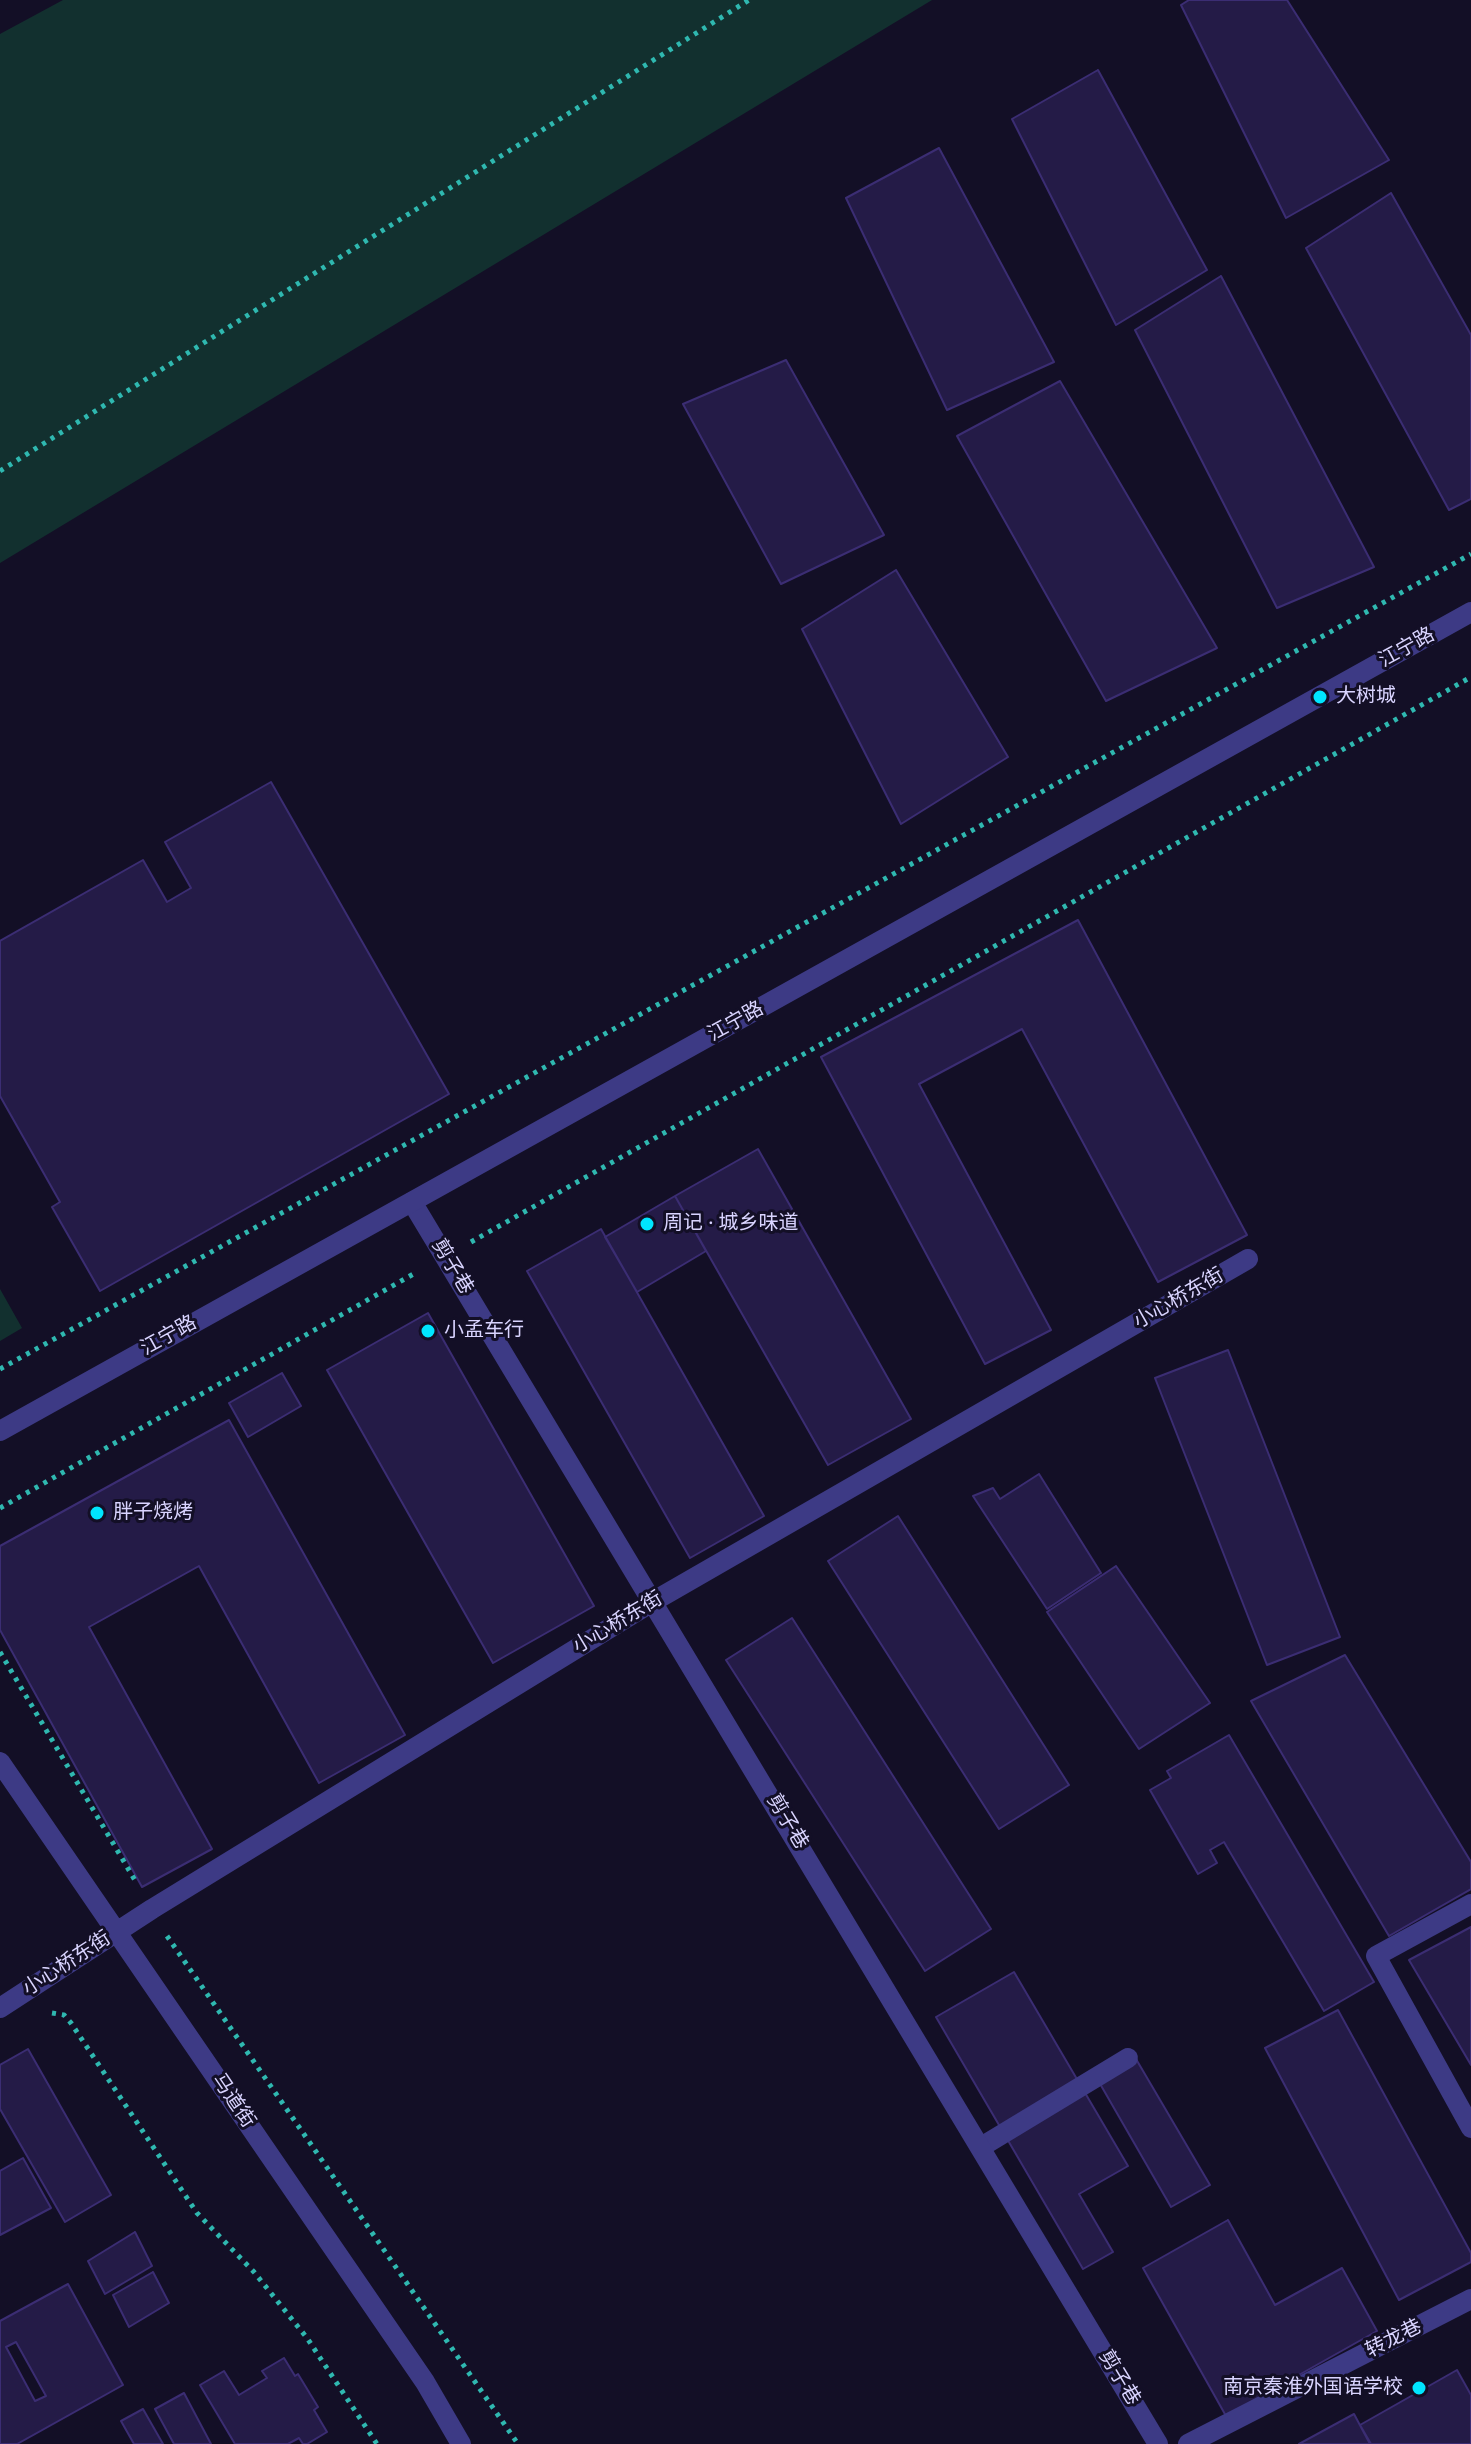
<!DOCTYPE html>
<html>
<head>
<meta charset="utf-8">
<style>
	body { margin:0 }
	canvas { display:block; background:#130f26 }
</style>
</head>
<body>
<canvas width="1471" height="2444"></canvas>
<script>
const context = document.querySelector('canvas').getContext('2d');
context.lineJoin = 'round';
function fillPath(path, color) {
  context.fillStyle = color;
  context.fill(path, 'evenodd');
}
function shape(rows) {
  const path = new Path2D();
  for (const r of rows) {
    path.moveTo(r[0], r[1]);
    for (let i = 2; i < r.length; i += 2) path.lineTo(r[i], r[i + 1]);
  }
  return path;
}
function stroke(path, color, width, dash) {
  context.strokeStyle = color;
  context.lineWidth = width;
  context.lineCap = dash ? 'butt' : 'round';
  context.setLineDash(dash || []);
  context.stroke(path);
}
function write(font, color, halo, rows, align = 'center') {
  context.font = font + ' "Varela Round","Noto Sans SC",sans-serif';
  context.lineWidth = 6;
  context.setLineDash([]);
  context.textBaseline = 'middle';
  context.strokeStyle = halo;
  context.fillStyle = color;
  for (const [text, x, y, turn = 0] of rows) {
    context.save();
    context.translate(x, y);
    context.rotate((+turn || 0) * Math.PI / 180);
    context.textAlign = isNaN(turn) ? turn : align;
    if (halo) context.strokeText(text, 0, 0);
    context.fillText(text, 0, 0);
    context.restore();
  }
}
fillPath(shape([
	[63,0,932,0,0,563,0,34],
	[0,1289,22,1328,0,1341]
]), '#12302f');
const building = shape([
	[1189,0,1287,0,1389,160,1286,218,1181,5,1189,0],
	[1098,70,1207,270,1116,325,1012,119,1098,70],
	[939,148,1054,362,947,410,846,198,939,148],
	[1391,193,1471,335,1471,499,1449,510,1306,248,1391,193],
	[1221,276,1374,567,1277,608,1135,330,1221,276],
	[786,360,884,535,781,584,683,404,786,360],
	[1060,381,1217,648,1106,701,957,436,1060,381],
	[896,570,1008,757,901,824,802,629,896,570],
	[271,782,449,1094,100,1291,52,1207,60,1202,0,1096,0,941,143,860,167,902,191,888,165,842,271,782],
	[1078,920,1247,1235,1158,1282,1022,1029,919,1084,1051,1330,985,1364,821,1057,1078,920],
	[758,1149,911,1419,828,1465,675,1196,758,1149],
	[675,1196,706,1251,637,1292,605,1237,675,1196],
	[601,1229,764,1516,690,1558,527,1271,601,1229],
	[428,1313,594,1606,493,1663,327,1370,428,1313],
	[1228,1350,1340,1637,1267,1665,1155,1378,1228,1350],
	[282,1373,301,1406,248,1437,229,1403,282,1373],
	[229,1420,405,1735,319,1783,199,1566,89,1627,212,1849,142,1887,0,1630,0,1546,229,1420],
	[1039,1474,1101,1573,1047,1609,973,1496,993,1488,1000,1499,1039,1474],
	[898,1516,1069,1785,999,1829,828,1561,898,1516],
	[1116,1566,1210,1703,1139,1749,1047,1612,1116,1566],
	[792,1618,991,1929,925,1971,726,1660,792,1618],
	[1345,1655,1471,1862,1471,1889,1389,1936,1251,1701,1345,1655],
	[1229,1735,1374,1982,1324,2011,1224,1842,1210,1850,1217,1863,1198,1874,1150,1790,1171,1778,1167,1771,1229,1735],
	[1471,1927,1471,2065,1409,1960,1471,1927],
	[1014,1972,1128,2166,1079,2194,1113,2252,1083,2269,936,2017,1014,1972],
	[1338,2010,1471,2253,1471,2262,1399,2300,1265,2048,1338,2010],
	[28,2049,111,2195,65,2222,0,2109,0,2065,28,2049],
	[1136,2059,1210,2185,1171,2207,1099,2082,1136,2059],
	[23,2158,51,2208,0,2235,0,2171,23,2158],
	[1228,2220,1275,2305,1342,2268,1377,2331,1226,2416,1143,2268,1228,2220],
	[135,2232,152,2266,105,2294,88,2261,135,2232],
	[153,2272,169,2303,129,2327,113,2295,153,2272],
	[68,2284,123,2385,17,2444,0,2444,0,2321,68,2284],
	[16,2342,46,2396,35,2401,6,2347,16,2342],
	[284,2358,295,2376,298,2374,318,2407,314,2410,327,2432,307,2444,303,2444,299,2438,288,2444,235,2444,200,2385,224,2371,239,2395,267,2378,262,2371,284,2358],
	[1457,2370,1471,2395,1471,2444,1371,2444,1360,2425,1457,2370],
	[184,2393,211,2444,174,2444,155,2409,184,2393],
	[143,2409,163,2444,134,2444,121,2421,143,2409],
	[1354,2414,1370,2444,1299,2444,1354,2414]
]);
fillPath(building, '#241b47');
stroke(building, '#3b2d73', 2);
stroke(shape([
	[0,471,749,0],
	[471,1242,1471,677],
	[0,1369,1471,554],
	[0,1508,417,1272],
	[0,1652,136,1882],
	[167,1936,518,2444],
	[52,2013,64,2015,71,2023,197,2213,254,2272,307,2338,377,2444]
]), '#2fb8b0', 5, [4, 6]);
stroke(shape([
	[981,2147,1128,2058]
]), '#3d3a85', 20);
stroke(shape([
	[412,1202,1158,2444],
	[0,1762,425,2382,461,2444],
	[1471,1904,1376,1956,1471,2128],
	[0,2008,152,1909,654,1601,1248,1259],
	[1188,2444,1471,2299]
]), '#3d3a85', 20);
stroke(shape([
	[0,1431,1471,612]
]), '#3d3a85', 20);
for (const [x, y, r, color] of [
	[1320,697,8,"#00e5ff"],
	[647,1224,8,"#00e5ff"],
	[428,1331,8,"#00e5ff"],
	[97,1513,8,"#00e5ff"],
	[1419,2388,8,"#00e5ff"]
]) {
  const dot = new Path2D();
  dot.arc(x, y, r, 0, 2 * Math.PI);
  context.fillStyle = color;
  context.fill(dot);
  stroke(dot, '#130f26', 3);
}
write('20px', '#d9d4ff', '#130f26', [
	["江宁路",1407,648,-29],
	["江宁路",736,1022,-29],
	["剪子巷",452,1267,59],
	["小心桥东街",1179,1299,-30],
	["江宁路",169,1336,-29],
	["小心桥东街",618,1623,-31],
	["剪子巷",787,1822,59],
	["小心桥东街",67,1964,-33],
	["马道街",233,2101,56],
	["转龙巷",1394,2339,-27],
	["剪子巷",1119,2378,59]
]);
write('20px', '#d9d4ff', '#130f26', [
	["大树城",1336,697],
	["周记 · 城乡味道",663,1224],
	["小孟车行",444,1331],
	["胖子烧烤",113,1513],
	["南京秦淮外国语学校",1403,2388,"right"]
], 'left');
</script>
</body>
</html>
